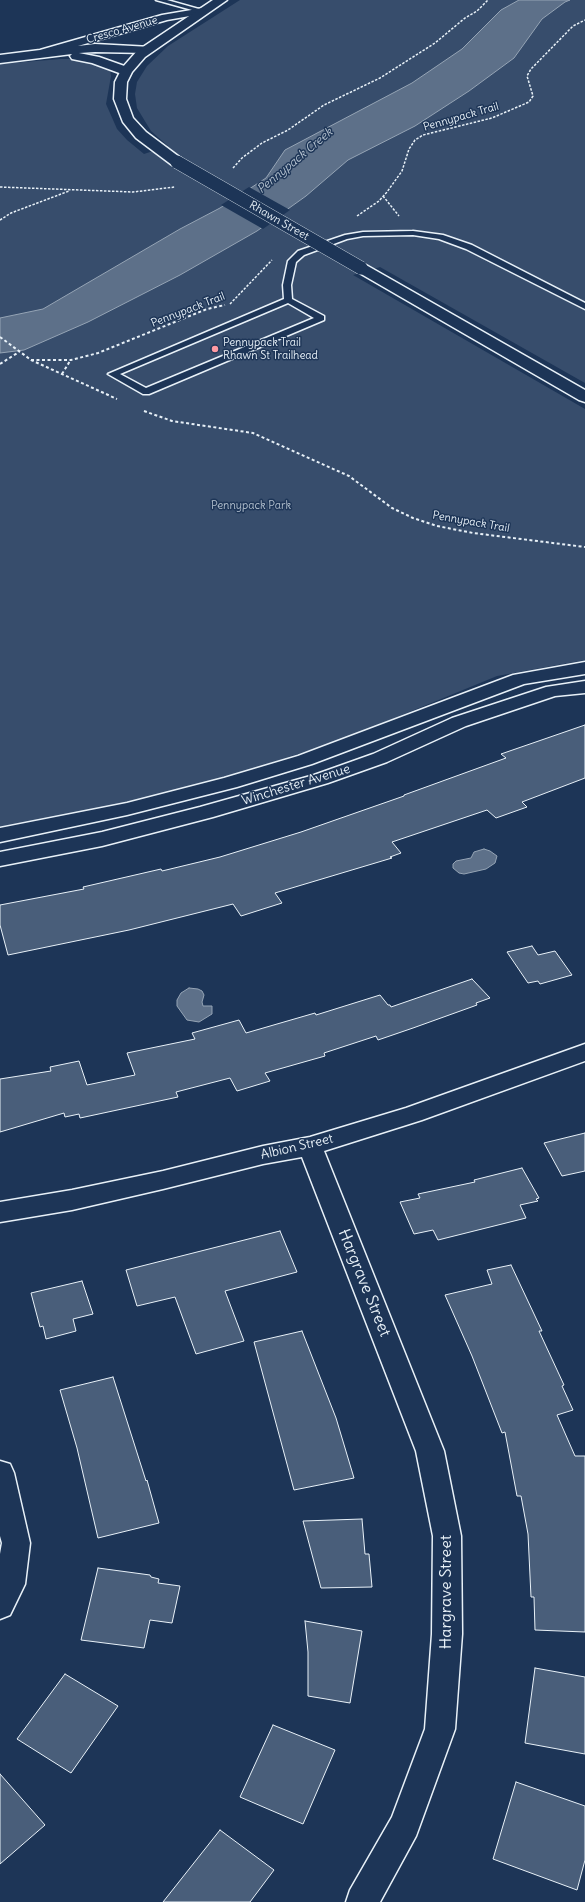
<!DOCTYPE html>
<html>
<head>
<meta charset="utf-8">
<style>
	body { margin:0 }
	canvas { display:block; background:#1d3557 }
</style>
</head>
<body>
<canvas width="585" height="1902"></canvas>
<script>
const context = document.querySelector('canvas').getContext('2d');
context.lineJoin = 'round';
function fillPath(path, color) {
  context.fillStyle = color;
  context.fill(path, 'evenodd');
}
function shape(rows) {
  const path = new Path2D();
  for (const r of rows) {
    path.moveTo(r[0], r[1]);
    for (let i = 2; i < r.length; i += 2) path.lineTo(r[i], r[i + 1]);
  }
  return path;
}
function stroke(path, color, width, dash) {
  context.strokeStyle = color;
  context.lineWidth = width;
  context.lineCap = dash ? 'butt' : 'round';
  context.setLineDash(dash || []);
  context.stroke(path);
}
function write(font, color, halo, rows, align = 'center') {
  context.font = font + ' Delius,sans-serif';
  context.lineWidth = 3;
  context.setLineDash([]);
  context.textBaseline = 'middle';
  context.strokeStyle = halo;
  context.fillStyle = color;
  for (const [text, x, y, turn = 0] of rows) {
    context.save();
    context.translate(x, y);
    context.rotate((+turn || 0) * Math.PI / 180);
    context.textAlign = isNaN(turn) ? turn : align;
    if (halo) context.strokeText(text, 0, 0);
    context.fillText(text, 0, 0);
    context.restore();
  }
}
fillPath(shape([
	[240,0,585,0,585,383,380,267,353,275,585,409,585,660,497,676,341,740,218,780,142,799,0,829,0,64,61,59,76,59,101,65,110,70,111,76,106,104,117,129,127,140,144,154,168,146,151,131,137,108,135,94,137,82,147,66,168,46]
]), '#374d6c');
const water = shape([
	[519,0,570,0,565,2,542,19,514,58,469,91,415,126,348,160,306,196,257,231,180,275,88,322,24,350,0,353,0,318,43,309,180,229,220,208,266,178,285,150,412,83,462,49,501,10,519,0],
	[484,849,490,851,497,856,495,863,486,869,464,874,459,873,453,868,453,864,456,861,471,858,474,852,484,849],
	[189,988,198,989,202,991,204,995,202,1002,203,1006,212,1006,212,1014,199,1022,187,1020,177,1006,177,1000,181,993,189,988]
]);
fillPath(water, '#5d7089');
stroke(water, '#95a4b5', 1);
fillPath(shape([
	[249,187,290,210,263,229,221,205]
]), '#1d3557');
const building = shape([
	[585,725,585,778,522,802,527,807,496,818,487,810,392,842,401,853,390,857,392,858,275,893,282,903,241,916,233,904,129,930,8,955,0,925,0,905,84,889,83,887,161,869,162,871,220,857,301,832,404,796,404,795,506,758,501,754,585,725],
	[532,946,538,955,555,951,572,975,540,984,538,981,528,983,507,952,532,946],
	[472,979,490,998,476,1003,477,1005,413,1028,378,1040,376,1036,324,1053,325,1056,265,1073,270,1081,237,1091,230,1078,176,1092,178,1097,80,1118,79,1114,65,1117,64,1113,0,1132,0,1079,51,1071,50,1067,79,1061,87,1085,135,1075,127,1053,195,1039,192,1033,239,1020,246,1033,315,1013,316,1015,380,995,388,1005,390,1005,391,1007,472,979],
	[585,1133,585,1171,562,1176,544,1143,585,1133],
	[522,1168,539,1198,536,1199,538,1201,520,1205,526,1218,438,1240,433,1230,414,1234,400,1202,420,1198,418,1194,475,1182,474,1180,522,1168],
	[280,1231,297,1272,225,1291,244,1341,196,1354,175,1297,137,1306,126,1270,280,1231],
	[511,1265,542,1331,539,1331,564,1385,562,1386,573,1410,557,1415,575,1456,585,1456,585,1632,535,1630,534,1597,531,1597,528,1534,521,1496,517,1496,505,1432,502,1433,472,1356,445,1295,492,1284,487,1270,511,1265],
	[82,1281,93,1314,73,1319,76,1331,46,1339,43,1326,40,1327,31,1293,82,1281],
	[302,1331,336,1418,354,1478,294,1490,254,1342,302,1331],
	[113,1377,146,1481,147,1480,159,1523,98,1538,77,1448,60,1390,113,1377],
	[362,1519,365,1554,369,1554,372,1587,321,1588,303,1521,362,1519],
	[98,1568,150,1575,151,1577,159,1579,158,1583,180,1586,172,1623,150,1620,144,1648,81,1640,98,1568],
	[305,1621,362,1631,350,1703,308,1696,308,1652,305,1621],
	[535,1668,585,1677,585,1754,525,1743,535,1668],
	[65,1674,118,1706,71,1773,17,1739,65,1674],
	[273,1725,335,1750,303,1824,240,1797,273,1725],
	[0,1774,45,1825,0,1864,0,1774],
	[516,1782,585,1806,585,1860,577,1890,493,1859,516,1782],
	[220,1830,274,1870,250,1902,163,1902,220,1830]
]);
fillPath(building, '#495e7a');
stroke(building, '#e8f1f8', 1);
const lane = shape([
	[156,0,167,0,206,11,203,13,156,0],
	[413,231,443,235,472,245,585,303,585,309,466,249,439,239,413,235,363,236,347,239,304,255,296,262,291,285,292,299,324,316,324,320,149,394,143,394,108,374,284,299,283,285,288,261,298,251,345,235,363,232,413,231],
	[288,303,314,318,146,388,120,374,288,303]
]);
const street = shape([
	[203,8,207,9,209,11,207,13,167,20,78,46,95,44,151,47,153,49,151,51,147,53,95,52,79,53,99,57,130,68,132,71,130,74,122,74,92,63,72,59,70,56,72,54,0,63,0,55,40,50,162,15,203,8],
	[585,662,585,674,524,684,312,764,237,787,127,815,0,842,0,828,127,803,224,778,298,756,513,675,585,662],
	[585,681,585,693,555,696,466,726,387,762,328,783,213,817,102,846,0,866,0,852,102,832,200,807,314,775,373,754,452,718,546,687,585,681],
	[585,1044,585,1061,422,1120,324,1151,444,1451,461,1536,462,1634,455,1729,416,1836,380,1902,346,1902,350,1890,392,1817,425,1729,432,1634,433,1536,416,1451,302,1157,263,1164,163,1189,72,1210,0,1222,0,1202,72,1190,163,1171,263,1146,310,1137,406,1108,585,1044],
	[0,1461,10,1464,14,1473,30,1543,25,1584,10,1615,0,1619,0,1554,2,1543,0,1536,0,1461]
]);
const secondary = shape([
	[213,0,227,0,145,57,132,72,127,82,126,99,133,118,146,132,182,159,184,162,182,165,177,166,172,165,136,138,123,122,114,99,115,82,122,68,137,51,213,0],
	[361,264,366,265,585,390,585,402,579,400,356,271,354,268,356,265,361,264]
]);
stroke(lane, '#e8f1f8', 3);
stroke(street, '#e8f1f8', 3);
stroke(secondary, '#e8f1f8', 3);
stroke(shape([
	[233,168,242,158,262,143,288,130,324,105,380,78,435,43,465,18,477,11,488,0],
	[0,187,133,192,175,187],
	[383,196,399,216],
	[357,216,379,201,387,192,402,171,409,149,415,140,423,135,492,118,529,102,533,96,527,76,531,69,573,26,585,20],
	[0,220,11,213,69,191],
	[230,304,272,260]
]), '#e8f1f8', 1.5, [2.5, 1.5]);
stroke(shape([
	[0,337,31,360,117,399],
	[31,360,71,360,98,353,207,309,225,305],
	[0,364,19,352],
	[62,374,70,361],
	[144,411,172,421,253,433,349,476,392,508,413,518,437,526,473,533,585,547]
]), '#e8f1f8', 2, [3, 2.5]);
fillPath(lane, '#1d3557');
fillPath(street, '#1d3557');
fillPath(secondary, '#1d3557');
const secondaryBridge = shape([
	[177,162,361,268]
]);
stroke(secondaryBridge, '#e8f1f8', 14, []);
stroke(secondaryBridge, '#1d3557', 13);
for (const [x, y, r, color] of [
	[215,349,4,"#ff9aa2"]
]) {
  const dot = new Path2D();
  dot.arc(x, y, r, 0, 2 * Math.PI);
  context.fillStyle = color;
  context.fill(dot);
  stroke(dot, '#1d3557', 1.5);
}
write('11px', '#e8f1f8', '#1d3557', [
	["Cresco Avenue",122,30,-16],
	["Pennypack Trail",461,117,-16],
	["Rhawn Street",279,221,30],
	["Pennypack Trail",188,310,-21],
	["Pennypack Trail",471,522,10]
]);
write('11px', '#e8f1f8', '#1d3557', [
	["Pennypack Trail",223,343],
	["Rhawn St Trailhead",223,356]
], 'left');
write('11px', '#b3c0ce', '#1d3557', [
	["Pennypack Park",251,506]
]);
write('italic 12px', '#b7c4d1', '#1d3557', [
	["Pennypack Creek",295,161,-40]
]);
write('13px', '#e8f1f8', '#1d3557', [
	["Winchester Avenue",296,785,-17],
	["Albion Street",297,1147,-13]
]);
write('16px', '#e8f1f8', '#1d3557', [
	["Hargrave Street",364,1283,68],
	["Hargrave Street",446,1592,-90]
]);
</script>
</body>
</html>
